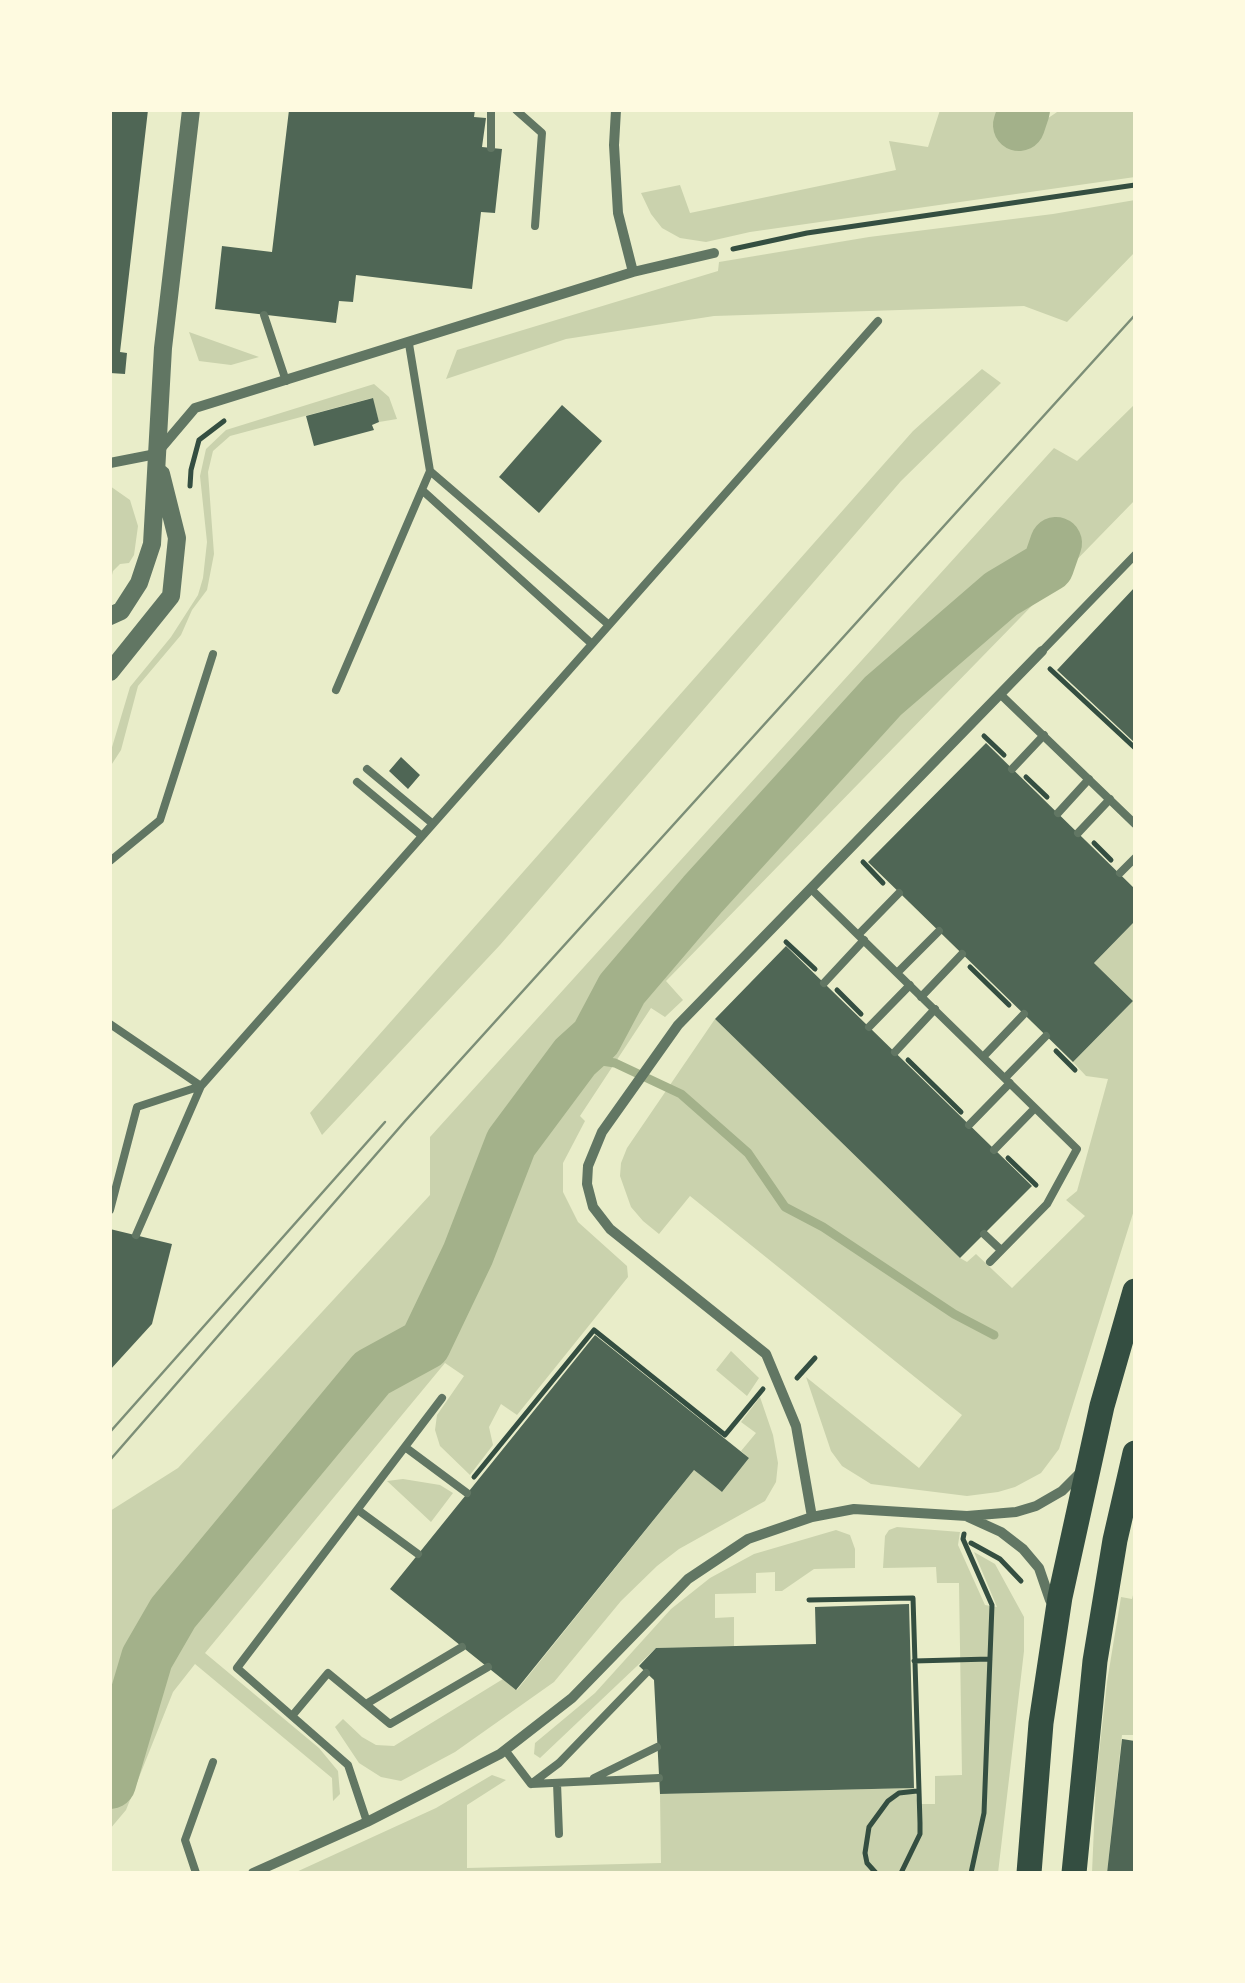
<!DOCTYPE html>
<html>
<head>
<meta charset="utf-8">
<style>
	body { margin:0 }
	#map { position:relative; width:1245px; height:1983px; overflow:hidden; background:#e9edc9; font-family:"IBM Plex Sans",sans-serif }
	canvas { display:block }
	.frame { position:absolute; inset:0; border:112px solid #fefae0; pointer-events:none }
</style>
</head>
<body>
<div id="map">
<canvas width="1245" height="1983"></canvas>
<div class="frame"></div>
</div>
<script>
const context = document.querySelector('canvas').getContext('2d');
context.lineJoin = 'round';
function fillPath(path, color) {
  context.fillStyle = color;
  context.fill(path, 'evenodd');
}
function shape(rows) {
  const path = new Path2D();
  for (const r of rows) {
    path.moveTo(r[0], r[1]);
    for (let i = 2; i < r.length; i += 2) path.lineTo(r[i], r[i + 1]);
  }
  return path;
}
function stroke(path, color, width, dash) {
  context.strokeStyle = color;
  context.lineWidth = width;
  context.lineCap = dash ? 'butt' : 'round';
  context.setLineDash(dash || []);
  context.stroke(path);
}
fillPath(shape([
	[940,110,1003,110,995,124,1038,125,1060,110,1135,110,1135,177,750,232,706,242,680,238,662,228,651,214,641,193,680,185,690,213,896,170,889,141,928,147],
	[1135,200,1135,252,1067,322,1024,306,714,316,566,339,446,379,457,350,718,271,719,262,869,237,1053,214],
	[189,332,259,357,231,365,199,361],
	[982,369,1001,383,901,481,500,945,322,1135,310,1113,913,431],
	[374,384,389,397,397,419,379,422,372,398,230,436,213,451,208,472,214,554,207,590,192,610,181,635,138,686,121,750,110,767,110,754,130,687,171,637,198,595,203,578,207,542,200,476,206,449,226,430],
	[1135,404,1135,500,666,981,683,1000,665,1017,651,1008,580,1116,585,1121,563,1163,563,1192,578,1222,627,1266,628,1277,517,1415,501,1404,489,1427,493,1445,470,1475,440,1446,435,1430,437,1415,464,1376,445,1363,205,1653,319,1748,338,1771,340,1794,333,1801,332,1778,195,1664,173,1692,126,1810,110,1829,110,1511,178,1468,430,1195,430,1137,1054,448,1077,461],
	[110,486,130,500,138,526,134,555,129,563,120,564,113,571,110,583],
	[1135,921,1135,1207,1059,1449,1041,1473,1015,1487,998,1492,967,1496,871,1484,842,1466,831,1451,806,1377,919,1468,962,1415,690,1196,659,1234,643,1221,631,1207,620,1176,621,1163,627,1148,715,1019,960,1258,967,1262,976,1254,1012,1288,1085,1216,1066,1200,1077,1191,1108,1079,1086,1076,1073,1062,1133,1001,1094,963],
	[731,1351,759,1378,747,1396,716,1370],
	[760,1397,773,1435,778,1463,776,1482,765,1501,679,1549,657,1566,621,1601,554,1682,455,1752,401,1781,381,1777,359,1763,335,1727,343,1719,362,1737,376,1745,394,1746,503,1679,517,1690,694,1470,722,1492,749,1458,741,1451,756,1433,741,1422],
	[403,1479,440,1485,453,1493,431,1522,387,1481],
	[897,1527,960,1532,958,1545,985,1605,997,1607,974,1552,995,1564,1024,1617,1024,1651,998,1873,294,1873,436,1808,492,1775,506,1780,467,1805,467,1868,661,1863,660,1794,914,1788,918,1804,935,1804,935,1776,962,1775,959,1583,937,1583,936,1567,883,1568,885,1536,889,1530],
	[836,1530,850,1535,855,1549,855,1568,814,1569,782,1591,775,1591,775,1572,756,1573,756,1593,715,1594,715,1618,734,1617,734,1646,656,1648,540,1758,534,1754,535,1743,595,1693,671,1609,710,1578,754,1554],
	[1135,1587,1135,1735,1122,1735,1107,1873,1092,1873,1096,1781,1107,1682,1121,1597,1132,1599]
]), '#cad2ad');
stroke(shape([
	[575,1057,615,1063,681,1094,748,1153,785,1207,823,1227,954,1314,994,1335]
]), '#a3b18a', 9);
stroke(shape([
	[1019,125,1024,110],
	[110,1783,147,1658,173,1613,372,1373,425,1344,468,1254,511,1143,575,1057,596,1038,622,989,703,894,883,696,1001,594,1048,566,1056,543]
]), '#a3b18a', 52);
fillPath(shape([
	[110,110,148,110,120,352,127,353,125,374,110,373],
	[289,110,475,110,474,117,486,118,482,147,502,149,495,213,481,212,472,289,356,275,353,302,339,301,336,323,215,309,222,246,272,252],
	[373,398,379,422,372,425,374,430,314,446,306,416],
	[562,405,602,441,539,513,499,477],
	[1135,587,1135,743,1057,670],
	[986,743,1135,889,1135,921,1094,963,1133,1001,1073,1062,868,862],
	[401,757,420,775,408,789,389,771],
	[786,946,1032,1186,960,1258,715,1019],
	[110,1229,172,1244,152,1324,110,1370],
	[595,1335,749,1458,722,1492,694,1470,516,1690,390,1589],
	[909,1604,914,1788,660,1794,654,1680,639,1666,656,1648,816,1644,815,1607],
	[1122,1739,1135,1741,1135,1873,1107,1873]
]), '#4f6655');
stroke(shape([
	[733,249,807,233,1135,185],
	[190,486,191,470,199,440,224,421],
	[1050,669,1135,748],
	[984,736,1004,755],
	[1026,777,1047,797],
	[1094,843,1111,860],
	[863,862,883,883],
	[786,942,815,969],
	[970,967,1009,1005],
	[837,990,861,1014],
	[1056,1051,1075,1070],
	[908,1060,961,1112],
	[1008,1158,1036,1185],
	[797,1378,815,1358],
	[474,1477,594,1330,725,1435,763,1389],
	[964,1534,963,1539,992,1605,984,1813,971,1873],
	[971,1543,1000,1559,1021,1581],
	[809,1600,913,1598,920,1823,920,1834,901,1873],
	[914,1661,990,1659],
	[876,1873,867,1863,865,1853,869,1827,888,1801,899,1793,917,1791]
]), '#344e41', 5);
stroke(shape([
	[516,110,542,133,535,226],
	[491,148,491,110],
	[264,315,286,381],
	[430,471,609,625],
	[422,490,592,644],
	[1042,651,1135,555],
	[336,690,430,471,409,344],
	[1000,694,1135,824],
	[367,769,433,824],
	[1012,769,1044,735],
	[357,782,422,836],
	[1058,813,1089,779],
	[1078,833,1110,799],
	[110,861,160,820,213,654],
	[1120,873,1135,858],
	[811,889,1077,1149,1047,1204,990,1262],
	[858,935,899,893],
	[897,973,939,931],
	[824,983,864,940],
	[921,997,962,954],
	[110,1024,201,1086,878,321],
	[869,1027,910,985],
	[895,1052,935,1009],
	[983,1057,1024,1014],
	[1005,1078,1046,1036],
	[969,1125,1010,1083],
	[994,1150,1035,1108],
	[110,1210,137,1107,201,1086,136,1235],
	[984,1234,1001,1250],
	[405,1447,467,1493],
	[358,1510,418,1554],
	[366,1704,462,1647],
	[292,1716,328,1673,390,1724,488,1667],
	[505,1750,531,1784,659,1778],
	[594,1778,657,1747],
	[557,1783,559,1834],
	[531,1784,559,1763,646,1673],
	[367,1822,348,1765,237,1668,442,1398],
	[196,1873,185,1840,213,1762]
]), '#617663', 8);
stroke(shape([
	[616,110,614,145,618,213,633,272],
	[110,463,156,454,195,408,633,272,714,253],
	[812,1517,796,1426,766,1354,610,1229,593,1207,587,1184,588,1166,602,1132,678,1025,1042,651],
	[968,1517,1001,1532,1023,1549,1039,1568,1050,1600],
	[253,1873,367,1822,500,1754,572,1698,688,1579,748,1539,812,1517,854,1509,967,1516,1016,1512,1036,1506,1062,1491,1081,1472]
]), '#617663', 10);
stroke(shape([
	[110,616,121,611,139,583,152,544,163,348,191,110],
	[110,672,171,596,177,538,161,474]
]), '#617663', 18);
stroke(shape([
	[1029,1873,1041,1723,1060,1597,1102,1406,1135,1291],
	[1074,1873,1095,1661,1115,1540,1135,1453]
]), '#344e41', 25);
stroke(shape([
	[110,1432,385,1122],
	[110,1460,406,1120,1135,315]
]), '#7c8e77', 2.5);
</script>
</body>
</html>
